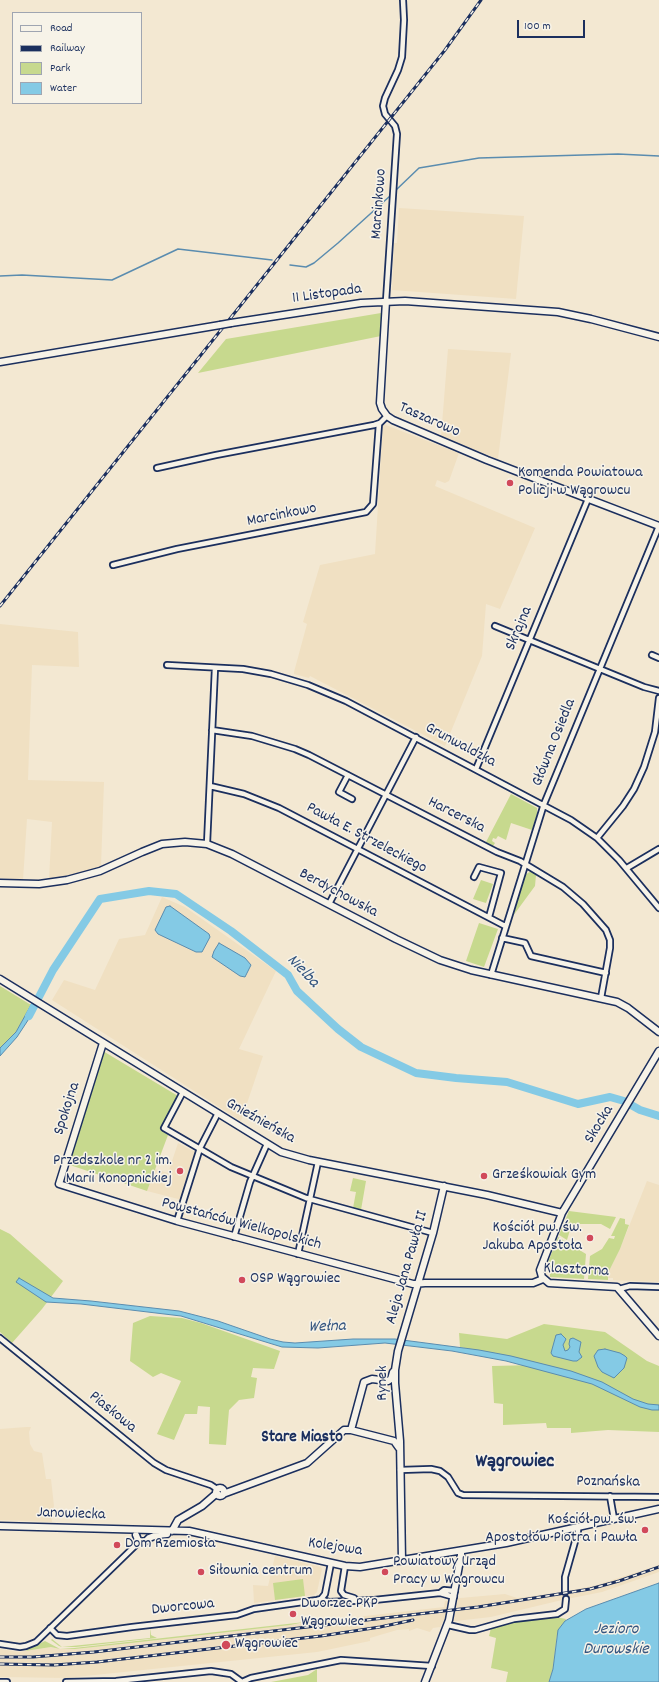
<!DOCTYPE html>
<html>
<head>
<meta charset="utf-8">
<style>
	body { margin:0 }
	#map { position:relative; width:659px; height:1682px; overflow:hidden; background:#f3e8d2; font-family:Dekko,sans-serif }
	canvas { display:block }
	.legend { position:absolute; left:12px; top:12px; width:130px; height:92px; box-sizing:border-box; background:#f7f3e8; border:1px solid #9fa5b1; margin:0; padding:5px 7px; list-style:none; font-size:12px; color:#1b2f5e }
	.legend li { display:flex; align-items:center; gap:8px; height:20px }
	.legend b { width:20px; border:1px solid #9fa5b1 }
	.scale { position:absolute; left:517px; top:20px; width:68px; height:18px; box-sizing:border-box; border:2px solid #1b2f5e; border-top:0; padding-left:5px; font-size:12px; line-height:14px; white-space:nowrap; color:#1b2f5e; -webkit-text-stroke:3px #f7f3e8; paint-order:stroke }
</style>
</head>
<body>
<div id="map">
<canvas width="659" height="1682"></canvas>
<ul class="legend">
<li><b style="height:5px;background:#f7f3e8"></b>Road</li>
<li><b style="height:5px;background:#1b2f5e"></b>Railway</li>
<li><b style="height:11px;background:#c7d98e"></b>Park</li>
<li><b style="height:11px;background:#84cae5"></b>Water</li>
</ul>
<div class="scale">100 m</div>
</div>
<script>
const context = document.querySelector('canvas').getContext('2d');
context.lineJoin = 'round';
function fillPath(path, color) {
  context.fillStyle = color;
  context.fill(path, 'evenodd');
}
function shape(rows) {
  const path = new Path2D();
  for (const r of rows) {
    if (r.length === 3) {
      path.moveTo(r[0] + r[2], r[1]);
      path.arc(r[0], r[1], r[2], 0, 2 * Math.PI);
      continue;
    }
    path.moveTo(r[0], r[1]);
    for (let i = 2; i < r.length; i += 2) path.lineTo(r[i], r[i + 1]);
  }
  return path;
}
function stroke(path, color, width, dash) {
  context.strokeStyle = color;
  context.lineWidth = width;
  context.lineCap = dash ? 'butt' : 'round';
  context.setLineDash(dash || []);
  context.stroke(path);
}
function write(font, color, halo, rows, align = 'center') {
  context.font = font + ' Dekko,sans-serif';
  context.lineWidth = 3;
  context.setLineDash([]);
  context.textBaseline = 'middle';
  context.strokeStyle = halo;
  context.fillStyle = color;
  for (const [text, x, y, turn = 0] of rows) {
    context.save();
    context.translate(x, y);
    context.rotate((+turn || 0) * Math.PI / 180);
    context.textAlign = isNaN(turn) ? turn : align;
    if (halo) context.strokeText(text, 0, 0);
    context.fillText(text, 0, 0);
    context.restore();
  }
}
fillPath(shape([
	[399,208,524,216,516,299,392,290,394,243,397,243],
	[448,349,511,353,498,459,441,437],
	[383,424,459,453,449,481,445,483,437,480,435,486,535,528,500,609,486,604,482,656,445,746,310,676,309,678,294,674,294,672,307,624,303,622,320,565,375,554],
	[0,624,78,632,79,667,32,665,28,780,104,782,101,866,88,871,49,879,52,822,27,819,23,880,0,878],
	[162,897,185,907,276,971,239,1049,263,1056,241,1121,52,1000,64,980,95,990,119,939,145,935],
	[178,1143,197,1153,182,1200,147,1191,155,1169,168,1173],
	[647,1181,659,1185,659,1282,613,1280,613,1278,608,1278,608,1273,620,1249],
	[26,1427,31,1427,29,1432,30,1444,34,1451,42,1453,46,1479,51,1479,54,1506,51,1514,52,1522,0,1520,0,1429],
	[275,1556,321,1567,322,1569,317,1592,314,1595,254,1603,253,1585,268,1586],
	[659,1565,659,1572,602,1592,562,1600,491,1617,456,1621,444,1620,440,1627,433,1628,430,1632,417,1628,409,1631,409,1629,397,1630,370,1638,370,1641,317,1652,66,1678,0,1677,0,1649,19,1652,51,1647,60,1649,75,1649,444,1607,445,1601,460,1598,505,1594,517,1598,557,1593,597,1585]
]), '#f0e0c2');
fillPath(shape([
	[381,313,381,336,198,373,226,339],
	[511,794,537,808,537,814,532,830,511,823,506,840,498,836,496,839,493,838,492,841,495,843,493,846,486,842],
	[531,871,536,875,535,886,513,916,507,938,525,875],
	[481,880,493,884,486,903,473,899],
	[479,923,498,929,484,967,466,961],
	[0,986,31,1005,16,1032,0,1048],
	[103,1051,178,1096,160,1129,168,1135,147,1191,67,1164],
	[353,1178,366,1181,361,1210,353,1208,356,1192,350,1191],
	[569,1211,616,1217,610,1229,601,1224,580,1224,574,1226,570,1230,567,1240,559,1235],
	[620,1218,625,1219,625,1224,629,1225,620,1249,608,1273,608,1280,588,1279,590,1256,602,1249,609,1238,614,1239,615,1236,611,1236],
	[0,1229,10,1234,63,1281,42,1309,12,1343,0,1332],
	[558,1237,586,1254,584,1279,550,1277,550,1272,545,1270],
	[150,1316,182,1318,201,1323,280,1351,274,1369,253,1368,251,1377,257,1378,254,1398,239,1400,229,1410,226,1445,209,1444,210,1407,198,1406,197,1414,185,1414,174,1440,157,1434,181,1381,161,1373,153,1377,130,1361,133,1323],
	[544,1324,605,1332,647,1361,659,1366,659,1432,608,1430,571,1433,571,1428,547,1428,546,1423,503,1425,503,1404,494,1403,492,1366,535,1365,460,1347,459,1333,507,1339],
	[303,1579,305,1596,275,1600,273,1583],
	[556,1617,566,1619,557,1636,553,1669,549,1682,506,1682,508,1672,491,1668,496,1638,489,1636,491,1628,514,1622],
	[305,1622,290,1625,140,1642,75,1649,60,1649,51,1647,25,1651,45,1641,60,1649,74,1648],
	[150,1628,151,1635,157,1638,76,1647,62,1647,59,1646,51,1640,52,1639,62,1647,150,1638],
	[317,1669,317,1682,271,1682,308,1675]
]), '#c7d98e');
const water = shape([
	[170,906,209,934,210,937,202,952,196,952,158,934,155,930,166,907,170,906],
	[219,943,245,958,251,965,245,977,240,976,212,957,214,951,219,943],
	[31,1005,36,1008,17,1037,0,1056,0,1048,16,1032,31,1005],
	[19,1278,53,1298,91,1301,179,1311,218,1321,270,1339,283,1342,295,1343,353,1339,395,1339,479,1350,511,1356,571,1371,602,1382,633,1399,648,1404,659,1405,659,1410,652,1410,640,1407,592,1384,506,1361,452,1351,385,1343,318,1348,282,1347,181,1316,81,1304,46,1302,16,1282,19,1278],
	[561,1334,566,1339,563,1345,565,1351,568,1350,570,1347,569,1344,570,1339,573,1338,581,1342,579,1352,582,1357,577,1361,573,1361,553,1356,551,1353,556,1335,561,1334],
	[605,1349,620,1353,625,1356,627,1358,624,1368,614,1378,602,1372,598,1367,594,1356,598,1350,605,1349],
	[659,1583,659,1682,549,1682,553,1669,558,1630,565,1621,586,1609,659,1583]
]);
fillPath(water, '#84cae5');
stroke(water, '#5a8caf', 1);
stroke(shape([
	[396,190,419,168,479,158,618,154,659,156],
	[290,265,306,267,314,263,338,243,390,196],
	[0,276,22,275,112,280,178,249,272,260]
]), '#5a8caf', 1.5);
stroke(shape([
	[29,1016,53,970,100,899,149,891,176,894,231,931,288,975,297,991,338,1029,361,1047,416,1073,456,1078,507,1082,578,1104,610,1097,624,1101,640,1110,659,1116]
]), '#84cae5', 8);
const street = shape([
	[386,301,397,134,395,126,385,114,383,106,385,98,398,70,402,57,404,20,403,0],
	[157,468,216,455,374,425,380,423,387,416],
	[113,565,177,549,366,512,373,504,379,424],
	[495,626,644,687,659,691],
	[652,655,659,658],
	[167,665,243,669,271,674,308,685,346,701,571,820,597,838,619,860,659,908],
	[212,730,252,736,295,749,309,755,497,852,520,861,563,887,583,904,606,930,610,940,610,948,601,998],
	[476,769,588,499],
	[348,775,339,792,352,799],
	[210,786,244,794,279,808,505,926],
	[597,838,623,806,634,789,644,767,655,732,659,698],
	[207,844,215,668],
	[627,868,659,849],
	[474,877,479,867,501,873,489,917],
	[329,904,416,737],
	[502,938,525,943,531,956,606,973],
	[491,975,544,804,659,526],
	[183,1092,164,1128,231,1167,306,1198,433,1233],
	[177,1221,200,1148,218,1113],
	[234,1237,250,1182,267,1144],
	[298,1254,318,1162],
	[619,1289,630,1286,659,1287],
	[0,1338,154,1463,166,1470,211,1485,217,1489],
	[400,1470,431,1469,440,1471,448,1477,458,1493,463,1495,659,1497],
	[610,1496,614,1519],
	[345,1566,341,1591,344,1595,354,1598],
	[565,1592,565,1577,578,1531,578,1527],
	[440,1593,444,1590,455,1591],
	[321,1599,329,1602,374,1600,440,1593,454,1597],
	[448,1625,470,1630,475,1630,514,1619,557,1614,565,1609,566,1599],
	[50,1628,57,1635,67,1636,132,1627,237,1615,254,1609,317,1600,321,1599,325,1594,331,1563],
	[0,1644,20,1647,26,1646,36,1642,139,1542],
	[0,1682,7,1682],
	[66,1682,116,1681,211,1671,231,1674,242,1682],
	[242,1682,251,1678,341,1660,432,1666]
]);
const secondary = shape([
	[386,301,380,403,382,409,387,416,393,420,487,460,659,526],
	[231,323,361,303,405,301,558,312,591,319,659,337],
	[0,362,220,325],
	[0,883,39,884,67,880,100,871,142,852,162,844,185,842,207,844,232,854,396,939,440,960,471,970,617,1002,628,1008,659,1032],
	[0,979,281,1152,309,1160,487,1195,562,1213],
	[103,1043,59,1184,177,1221,413,1284,425,1283,533,1283,543,1279],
	[659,1051,562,1213,540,1270,542,1277,549,1283,617,1287,659,1336],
	[351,1430,364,1382,372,1379,388,1381,391,1379,393,1372],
	[220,1492,4],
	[223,1494,307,1463,344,1430,351,1430,394,1441,399,1448],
	[0,1526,189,1531,345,1566,360,1567,506,1543,659,1509],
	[172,1531,178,1520,202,1506,217,1493],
	[136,1535,138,1540,141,1542,146,1541,149,1538,157,1535,167,1534],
	[402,1561,400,1441,395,1383,395,1370,398,1351,433,1233,444,1186],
	[425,1682,449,1620,461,1555,461,1551]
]);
stroke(street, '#1b2f5e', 8);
stroke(secondary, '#1b2f5e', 9);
stroke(street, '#f7f3e8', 4.5);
stroke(secondary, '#f7f3e8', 6);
const rail = shape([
	[0,606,445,50,481,0],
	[0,1657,33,1657,94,1652,478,1607,590,1589,619,1581,659,1567],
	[0,1664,54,1665,97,1662,321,1636,380,1627,413,1620]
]);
stroke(rail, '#1b2f5e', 3);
stroke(rail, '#f7f3e8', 1.5, [4.5]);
const secondaryBridge = shape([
	[220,325,231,323]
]);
stroke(secondaryBridge, '#1b2f5e', 9, []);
stroke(secondaryBridge, '#f7f3e8', 6);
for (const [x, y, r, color] of [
	[510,483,4,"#d1495b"],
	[180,1171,4,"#d1495b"],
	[484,1176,4,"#d1495b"],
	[590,1238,4,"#d1495b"],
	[242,1280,4,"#d1495b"],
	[645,1530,4,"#d1495b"],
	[117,1545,4,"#d1495b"],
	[201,1572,4,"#d1495b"],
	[385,1572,4,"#d1495b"],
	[293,1614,4,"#d1495b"],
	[226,1645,5,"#d1495b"]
]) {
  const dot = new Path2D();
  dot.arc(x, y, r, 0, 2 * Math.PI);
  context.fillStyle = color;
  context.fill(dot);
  stroke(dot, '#f7f3e8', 1.5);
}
write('16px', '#1b2f5e', '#f7f3e8', [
	["Marcinkowo",380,204,-86],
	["11 Listopada",327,295,-8],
	["Taszarowo",429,421,24],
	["Marcinkowo",282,516,-11],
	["Skrajna",520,629,-67],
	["Główna Osiedla",555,743,-68],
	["Grunwaldzka",460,746,28],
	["Harcerska",456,816,27],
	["Pawła E. Strzeleckiego",366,839,28],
	["Berdychowska",338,894,28],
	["Spokojna",68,1109,-72],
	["Gnieźnieńska",260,1122,29],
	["Skocka",600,1125,-59],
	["Powstańców Wielkopolskich",241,1225,15],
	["Aleja Jana Pawła II",408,1268,-74],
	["Klasztorna",576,1271,3],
	["Rynek",384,1383,-90],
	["Piaskowa",112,1413,39],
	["Poznańska",608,1483,1],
	["Janowiecka",71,1515,2],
	["Kolejowa",335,1548,9],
	["Dworcowa",183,1608,-6]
]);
write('16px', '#1b2f5e', '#f7f3e8', [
	["Komenda Powiatowa",518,474],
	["Policji w Wągrowcu",518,492],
	["Przedszkole nr 2 im.",172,1162,"right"],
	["Marii Konopnickiej",172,1180,"right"],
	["Grześkowiak Gym",492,1176],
	["Kościół pw. św.",582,1229,"right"],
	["Jakuba Apostoła",582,1247,"right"],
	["OSP Wągrowiec",250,1280],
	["Kościół pw. św.",637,1521,"right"],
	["Apostołów Piotra i Pawła",637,1539,"right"],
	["Dom Rzemiosła",125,1545],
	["Powiatowy Urząd",393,1563],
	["Pracy w Wagrowcu",393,1581],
	["Siłownia centrum",209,1572],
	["Dworzec PKP",301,1605],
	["Wągrowiec",301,1623],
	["Wągrowiec",235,1645]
], 'left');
write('italic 17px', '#355680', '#f7f3e8', [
	["Nielba",302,972,46],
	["Wełna",327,1328,-2],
	["Jezioro",616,1631],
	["Durowskie",616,1651]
]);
write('bold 17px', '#1b2f5e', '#f7f3e8', [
	["Stare Miasto",302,1439]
]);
write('bold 20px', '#1b2f5e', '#f7f3e8', [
	["Wągrowiec",515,1463]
]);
</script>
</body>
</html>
